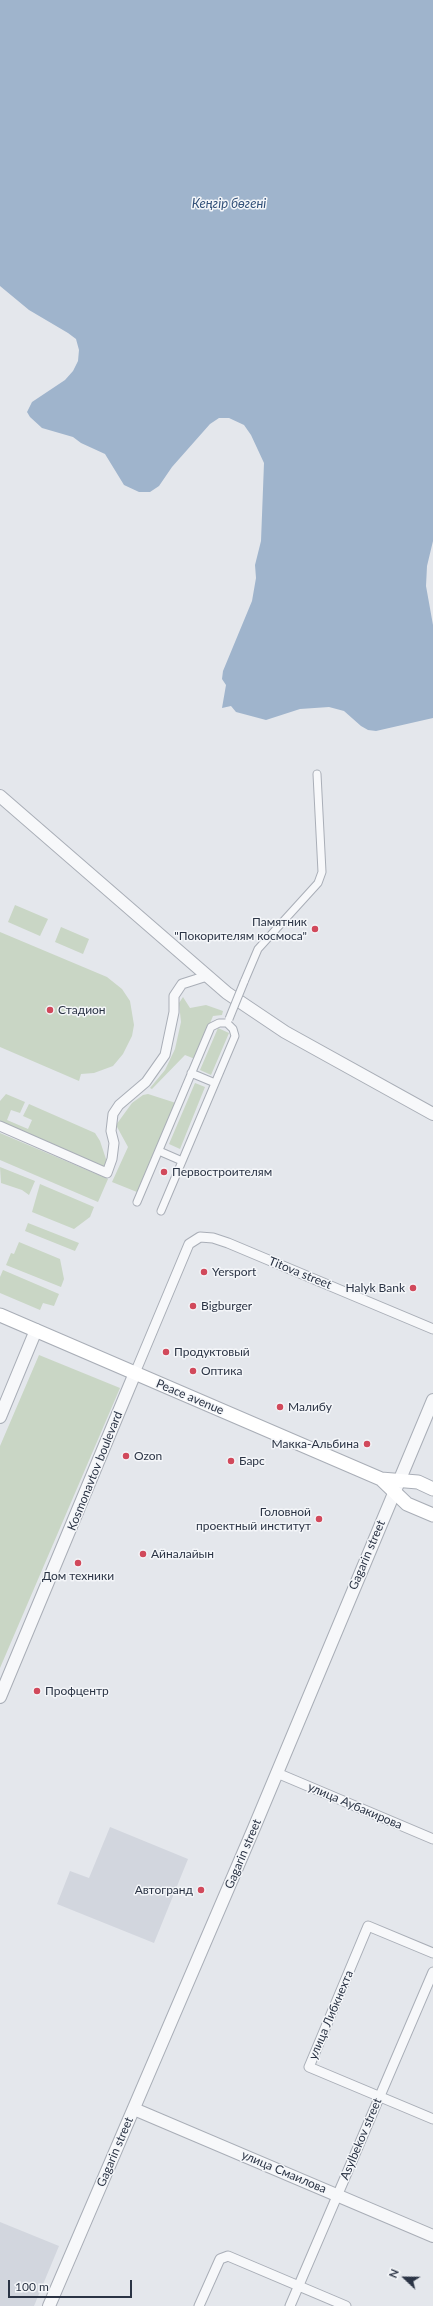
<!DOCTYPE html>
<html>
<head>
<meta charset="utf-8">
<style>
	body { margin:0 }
	#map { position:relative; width:433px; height:2306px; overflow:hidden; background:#e4e7ec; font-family:Lato,sans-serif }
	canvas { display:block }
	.north { position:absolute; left:385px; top:2258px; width:40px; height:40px; -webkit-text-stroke:3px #f4f6f9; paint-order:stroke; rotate:292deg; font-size:11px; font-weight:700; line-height:16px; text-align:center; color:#2b3445 }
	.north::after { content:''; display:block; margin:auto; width:14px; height:18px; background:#2b3445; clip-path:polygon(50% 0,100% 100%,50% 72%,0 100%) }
	.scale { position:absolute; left:8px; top:2280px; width:124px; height:18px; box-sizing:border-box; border:2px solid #2b3445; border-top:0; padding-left:5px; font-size:12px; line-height:14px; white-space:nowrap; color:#2b3445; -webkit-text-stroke:3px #f4f6f9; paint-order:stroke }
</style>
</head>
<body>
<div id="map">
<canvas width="433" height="2306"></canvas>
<div class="north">N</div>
<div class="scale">100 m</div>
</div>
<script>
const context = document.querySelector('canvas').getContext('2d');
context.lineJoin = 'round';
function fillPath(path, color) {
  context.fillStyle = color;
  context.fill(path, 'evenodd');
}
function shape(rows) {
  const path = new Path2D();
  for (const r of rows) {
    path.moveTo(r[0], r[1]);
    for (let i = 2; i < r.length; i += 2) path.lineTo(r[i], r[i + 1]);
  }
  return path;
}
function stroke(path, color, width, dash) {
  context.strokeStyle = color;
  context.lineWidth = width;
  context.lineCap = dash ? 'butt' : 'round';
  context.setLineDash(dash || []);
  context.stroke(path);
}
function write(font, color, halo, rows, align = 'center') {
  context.font = font + ' Lato,sans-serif';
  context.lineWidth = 3;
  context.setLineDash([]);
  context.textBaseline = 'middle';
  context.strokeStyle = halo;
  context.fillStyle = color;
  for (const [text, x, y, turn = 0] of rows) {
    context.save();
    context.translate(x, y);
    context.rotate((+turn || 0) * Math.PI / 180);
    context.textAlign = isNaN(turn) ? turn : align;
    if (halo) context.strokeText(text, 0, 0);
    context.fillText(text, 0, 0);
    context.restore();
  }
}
fillPath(shape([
	[110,1827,188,1859,154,1943,57,1904,70,1871,89,1878],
	[0,2222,59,2246,34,2306,0,2306]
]), '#d2d6de');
fillPath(shape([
	[15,905,48,919,40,936,8,922],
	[61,927,89,939,83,954,55,942],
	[0,932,107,977,122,989,130,1001,134,1025,132,1036,123,1054,113,1066,94,1073,81,1074,79,1081,0,1047],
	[183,997,190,1008,206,1005,223,1011,222,1015,213,1016,195,1059,185,1055,152,1089,150,1088,165,1070,175,1049,181,1022,179,1003],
	[218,1028,229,1033,211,1075,200,1070],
	[195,1083,205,1087,180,1149,169,1144],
	[6,1094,25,1102,20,1113,11,1110,7,1120,28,1129,32,1120,23,1116,29,1104,95,1133,100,1141,108,1165,105,1168,0,1122,0,1101],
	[148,1094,176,1103,137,1192,112,1182,128,1147,116,1125,132,1103,143,1095],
	[0,1133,108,1179,98,1202,0,1160],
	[0,1167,35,1181,29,1195,22,1190,1,1183],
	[40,1184,94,1207,90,1217,74,1229,32,1212],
	[28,1223,79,1243,75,1251,25,1231],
	[19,1242,60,1259,64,1279,61,1287,6,1265,11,1253,14,1254],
	[3,1270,59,1294,54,1306,43,1303,40,1310,0,1293,0,1277],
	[39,1355,120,1388,0,1668,0,1446]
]), '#c9d6c5');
fillPath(shape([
	[0,0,433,0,433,541,427,566,426,586,433,625,433,718,376,731,368,730,361,726,344,711,329,707,300,709,266,720,236,712,231,706,222,708,226,685,222,679,223,671,252,601,256,578,255,565,261,541,264,463,251,435,244,425,229,418,219,418,210,424,172,467,159,486,150,492,139,492,124,485,105,454,81,443,73,437,42,428,30,417,27,412,32,402,65,380,73,371,78,361,79,350,76,339,68,333,29,310,0,286]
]), '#9fb4cc');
const pedestrian = shape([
	[244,982,258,949,318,883,322,872,317,774],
	[191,1073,215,1083],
	[159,1151,182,1161],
	[137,1202,211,1027,219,1023,227,1023,233,1029,235,1036,161,1211]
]);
const minor = shape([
	[0,1126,107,1173,112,1159,114,1143,111,1131,113,1114,119,1105,146,1082,165,1055,174,1012,174,996,182,984,207,976],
	[135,1373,189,1244,200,1237,213,1238,228,1243,433,1329],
	[277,1773,433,1839],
	[433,1953,368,1926,309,2067,433,2119],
	[199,2306,220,2259,228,2256,346,2306],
	[290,2306,433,1972]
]);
const tertiary = shape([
	[0,796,227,993,285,1032,433,1114],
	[0,1417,36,1330],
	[0,1697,135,1373],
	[134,2109,433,2236],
	[49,2306,254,1828,433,1400]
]);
const secondary = shape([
	[0,1315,381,1479,418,1482,433,1489],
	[381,1479,407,1504,433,1515]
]);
stroke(pedestrian, '#a9aeb7', 9);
stroke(minor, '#a9aeb7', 11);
stroke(tertiary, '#a9aeb7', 14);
stroke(secondary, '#a9aeb7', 15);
stroke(pedestrian, '#f7f8fa', 7);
stroke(minor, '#f7f8fa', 9);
stroke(tertiary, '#f7f8fa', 12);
stroke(secondary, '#fff', 13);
const pedestrianBridge = shape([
	[229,1019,244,982]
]);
stroke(pedestrianBridge, '#a9aeb7', 9, []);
stroke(pedestrianBridge, '#f7f8fa', 7);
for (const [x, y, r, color] of [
	[315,929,4,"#d1495b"],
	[50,1010,4,"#d1495b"],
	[164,1172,4,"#d1495b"],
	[204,1272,4,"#d1495b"],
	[413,1288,4,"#d1495b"],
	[193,1306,4,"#d1495b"],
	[166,1352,4,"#d1495b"],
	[193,1371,4,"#d1495b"],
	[280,1407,4,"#d1495b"],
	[367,1444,4,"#d1495b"],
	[126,1456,4,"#d1495b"],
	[231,1461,4,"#d1495b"],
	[319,1519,4,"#d1495b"],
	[143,1554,4,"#d1495b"],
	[78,1563,4,"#d1495b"],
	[37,1691,4,"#d1495b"],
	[201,1890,4,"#d1495b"]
]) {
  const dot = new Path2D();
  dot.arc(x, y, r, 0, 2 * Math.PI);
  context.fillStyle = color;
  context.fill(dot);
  stroke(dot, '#f4f6f9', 1.5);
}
write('12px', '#2b3445', '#f4f6f9', [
	["Памятник",307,922,"right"],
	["\"Покорителям космоса\"",307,936,"right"],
	["Стадион",58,1010],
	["Первостроителям",172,1172],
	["Yersport",212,1272],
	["Halyk Bank",405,1288,"right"],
	["Bigburger",201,1306],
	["Продуктовый",174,1352],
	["Оптика",201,1371],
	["Малибу",288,1407],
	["Макка-Альбина",359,1444,"right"],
	["Ozon",134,1456],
	["Барс",239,1461],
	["Головной",311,1512,"right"],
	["проектный институт",311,1526,"right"],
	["Айналайын",151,1554],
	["Дом техники",78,1576,"center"],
	["Профцентр",45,1691],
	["Автогранд",193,1890,"right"]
], 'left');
write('12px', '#2b3445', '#f4f6f9', [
	["Titova street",300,1273,22],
	["Peace avenue",190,1397,23],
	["Kosmonavtov boulevard",95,1471,-68],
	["Gagarin street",367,1555,-67],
	["улица Аубакирова",355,1806,23],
	["Gagarin street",243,1854,-67],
	["улица Либкнехта",331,2015,-67],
	["Asylbekov street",361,2139,-67],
	["Gagarin street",115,2152,-67],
	["улица Смаилова",284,2172,23]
]);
write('italic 13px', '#34527a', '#f4f6f9', [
	["Кеңгір бөгені",229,204]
]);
</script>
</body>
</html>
